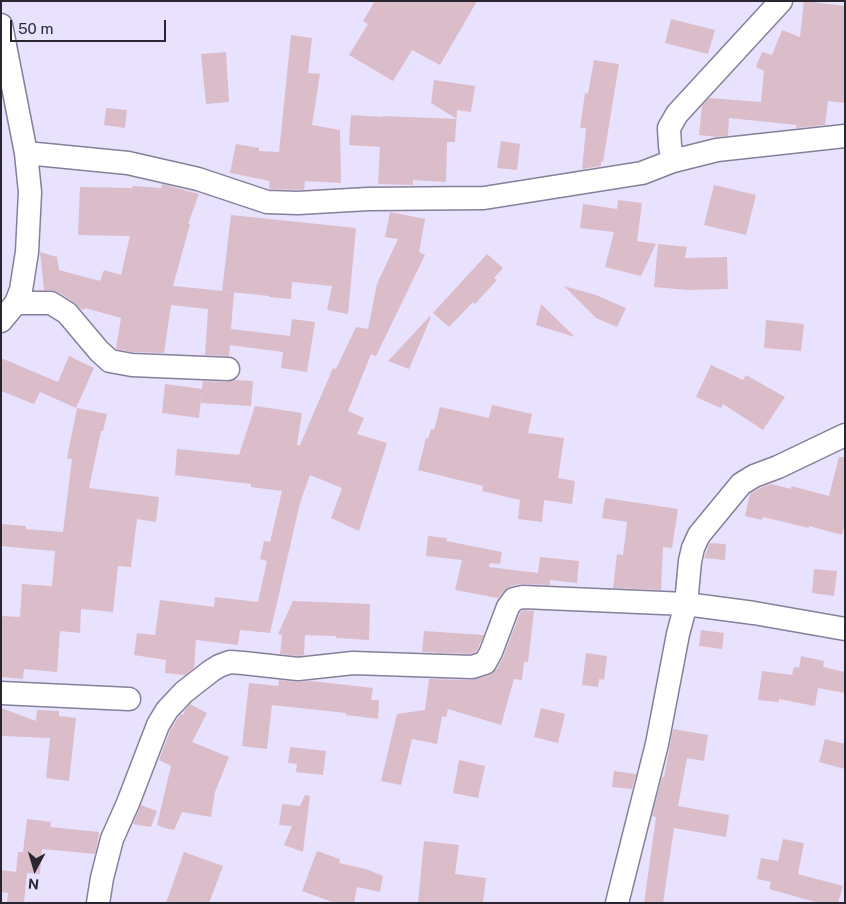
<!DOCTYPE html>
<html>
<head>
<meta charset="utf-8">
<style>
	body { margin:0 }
	#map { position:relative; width:846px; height:904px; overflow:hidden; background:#e8e2ff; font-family:"Public Sans",sans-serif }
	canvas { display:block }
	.frame { position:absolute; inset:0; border:2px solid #292631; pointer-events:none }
	.north { position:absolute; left:10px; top:844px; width:50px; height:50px; -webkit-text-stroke:4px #e8e2ff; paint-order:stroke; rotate:186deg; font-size:14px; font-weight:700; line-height:20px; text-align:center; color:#292631 }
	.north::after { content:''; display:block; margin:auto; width:18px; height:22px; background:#292631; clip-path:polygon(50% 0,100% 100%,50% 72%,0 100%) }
	.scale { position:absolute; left:10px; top:20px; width:156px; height:22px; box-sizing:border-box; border:2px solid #292631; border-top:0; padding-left:6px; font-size:15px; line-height:18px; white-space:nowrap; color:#292631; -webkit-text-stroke:4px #e8e2ff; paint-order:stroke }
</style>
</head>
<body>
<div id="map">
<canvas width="846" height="904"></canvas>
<div class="frame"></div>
<div class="north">N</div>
<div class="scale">50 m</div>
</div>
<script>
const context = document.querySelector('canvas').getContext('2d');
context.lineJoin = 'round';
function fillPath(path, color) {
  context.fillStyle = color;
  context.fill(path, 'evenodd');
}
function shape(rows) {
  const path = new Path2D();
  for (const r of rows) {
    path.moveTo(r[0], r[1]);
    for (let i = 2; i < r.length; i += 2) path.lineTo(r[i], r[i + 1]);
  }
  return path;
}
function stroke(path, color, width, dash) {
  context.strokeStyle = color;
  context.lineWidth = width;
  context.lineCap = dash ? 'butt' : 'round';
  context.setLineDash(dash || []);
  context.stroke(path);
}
fillPath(shape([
	[375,1,477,1,440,65,412,50,393,81,349,55,368,24,363,21],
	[804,1,845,6,845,103,828,101,825,125,796,128,797,125,729,118,728,136,718,137,699,135,702,106,709,98,761,102,764,71,756,67,762,52,772,55,782,30,800,37],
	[671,19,715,30,708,54,665,43],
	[291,35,312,38,308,73,320,74,312,125,340,130,341,183,305,181,304,190,269,189,270,181,230,173,236,144,259,148,259,151,279,152],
	[226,52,229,102,206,104,201,54],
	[594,60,619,64,603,162,601,161,601,166,582,169,586,128,580,128,585,93,588,94],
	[434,80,475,86,471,112,457,110,455,142,447,142,446,182,413,180,413,185,378,184,380,147,349,145,351,115,383,117,383,116,457,119,431,103],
	[106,108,127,110,125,128,104,125],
	[501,141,520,144,517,170,497,168],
	[162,184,199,194,188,224,190,224,173,286,234,292,231,329,290,336,292,319,315,322,307,372,281,368,283,352,230,345,229,356,205,355,208,309,171,305,164,353,133,352,116,349,121,318,85,308,84,310,81,309,74,302,58,292,51,290,44,290,40,252,57,257,59,270,100,281,104,270,121,275,130,236,78,235,80,187,132,188,133,186,161,188],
	[714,185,756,195,746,235,704,225],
	[618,200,642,203,637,241,656,244,641,276,605,267,614,232,580,228,583,204,617,209],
	[390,212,425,219,419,252,425,255,376,356,371,354,348,411,364,418,357,434,387,443,359,531,331,518,342,488,310,475,300,503,270,633,240,630,238,645,196,640,194,668,185,675,165,673,166,660,134,655,137,633,155,635,160,600,214,607,215,597,258,602,267,561,260,559,264,541,270,542,282,491,251,487,251,484,175,475,177,449,239,455,255,406,302,413,297,445,300,445,333,368,336,369,356,327,368,329,377,284,398,239,385,237],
	[231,215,356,228,348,314,327,310,332,286,292,282,291,299,269,297,269,296,222,291],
	[658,244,687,247,685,258,727,257,728,289,688,290,654,287],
	[487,254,503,268,494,278,497,280,475,304,473,302,449,327,433,313],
	[564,286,596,295,626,308,617,327,596,318],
	[541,304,575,337,536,325],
	[430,316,431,317,409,369,388,361],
	[766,320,804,324,801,351,764,348],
	[69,356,94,368,76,408,40,392,34,404,1,391,1,358,58,382],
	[711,365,743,380,746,375,785,397,763,430,723,404,721,408,696,397],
	[235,380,253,381,251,406,201,403,202,390,199,418,162,413,165,384,202,389,203,381,227,382],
	[492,405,532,414,528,433,564,438,558,478,575,481,572,504,544,500,542,522,518,519,520,500,482,491,483,486,418,470,426,438,428,439,431,429,434,430,440,407,489,418],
	[77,408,107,414,103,431,101,431,89,488,159,497,156,522,137,519,131,567,118,566,113,612,81,609,80,633,60,631,57,672,24,669,23,679,1,677,1,616,20,617,22,584,52,586,55,551,1,546,1,524,26,526,26,529,63,532,72,459,67,458],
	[839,457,845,457,845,523,842,535,809,526,809,528,763,517,762,520,745,516,750,494,760,488,771,484,791,489,791,486,829,496],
	[605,498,678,509,672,548,663,547,661,590,613,588,617,554,623,555,627,522,602,518],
	[428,536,447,538,446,541,502,552,500,564,490,563,489,567,538,573,540,557,579,561,577,583,550,580,550,585,520,584,511,586,504,591,498,598,455,590,462,560,426,556],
	[710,543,726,544,725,560,704,558],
	[814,569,837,571,834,596,812,593],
	[293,601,370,604,369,640,336,638,336,636,305,635,304,655,298,656,280,654,282,635,278,634],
	[524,610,534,611,528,662,524,662,522,680,514,679,501,725,448,709,446,717,442,716,437,744,412,739,401,785,381,781,397,714,425,710,429,679,472,680,490,675,497,669,503,658,520,613,522,611],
	[701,630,724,633,722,649,699,646],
	[424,631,484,635,476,652,470,654,422,652],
	[586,653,607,656,604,680,599,679,598,687,582,685],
	[801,656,824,661,823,667,845,672,845,693,818,688,815,706,779,699,779,702,758,700,762,671,792,675,794,667,799,668],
	[279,680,297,682,311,681,373,688,371,700,379,700,378,719,346,715,346,713,272,705,267,749,242,746,249,683,278,686],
	[190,704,207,713,192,742,229,757,215,792,211,817,182,812,174,830,165,828,157,825,171,766,159,760,170,731,178,718,181,714,183,715,185,710],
	[1,708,36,721,37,710,59,711,59,716,76,718,69,781,46,778,50,738,1,736],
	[541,708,565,714,558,743,534,737],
	[673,729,708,735,704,761,687,758,678,806,729,815,726,837,674,828,663,903,644,903,656,817,652,816,662,777,664,777],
	[825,739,845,744,845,769,819,762],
	[290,747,326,751,323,775,296,772,297,764,288,763],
	[459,760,485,766,478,798,453,793],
	[614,771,636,774,632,789,612,787],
	[305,795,310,796,303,852,284,845,292,826,279,825,282,804,300,806],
	[141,805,157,811,151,827,133,824],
	[27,819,51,822,50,827,99,832,98,840,95,854,42,849,40,874,27,873,24,903,7,903,8,893,1,892,1,870,16,872,18,852,23,852],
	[783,839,804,843,798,874,843,886,838,903,819,903,769,889,771,882,757,879,761,858,778,861],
	[424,841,459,845,455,874,486,878,483,903,418,903],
	[317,851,340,859,339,863,366,869,383,876,380,892,357,887,354,903,335,903,302,891],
	[184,852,223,866,209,903,166,903]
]), '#dbbcc9');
const minor = shape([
	[1,25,26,153,30,192,27,252,21,290,16,303,1,321],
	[26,153,128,163,198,179,267,202,298,203,368,199,484,198,642,173,673,161,717,150,845,136],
	[673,161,670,146,669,128,677,114,781,1],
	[16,303,51,303,67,313,99,351,110,361,132,365,228,369],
	[1,693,129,699],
	[98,903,102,878,112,839,128,803,158,725,167,710,184,692,211,671,219,666,230,662,243,663,298,669,353,663,472,667,485,663,491,652,508,607,514,599,523,597,686,604,754,613,845,629],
	[617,903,657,744,678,634,686,604,690,561,693,548,699,535,741,484,754,476,778,467,845,435]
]);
stroke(minor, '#857f99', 25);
stroke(minor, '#fff', 22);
</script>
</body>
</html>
